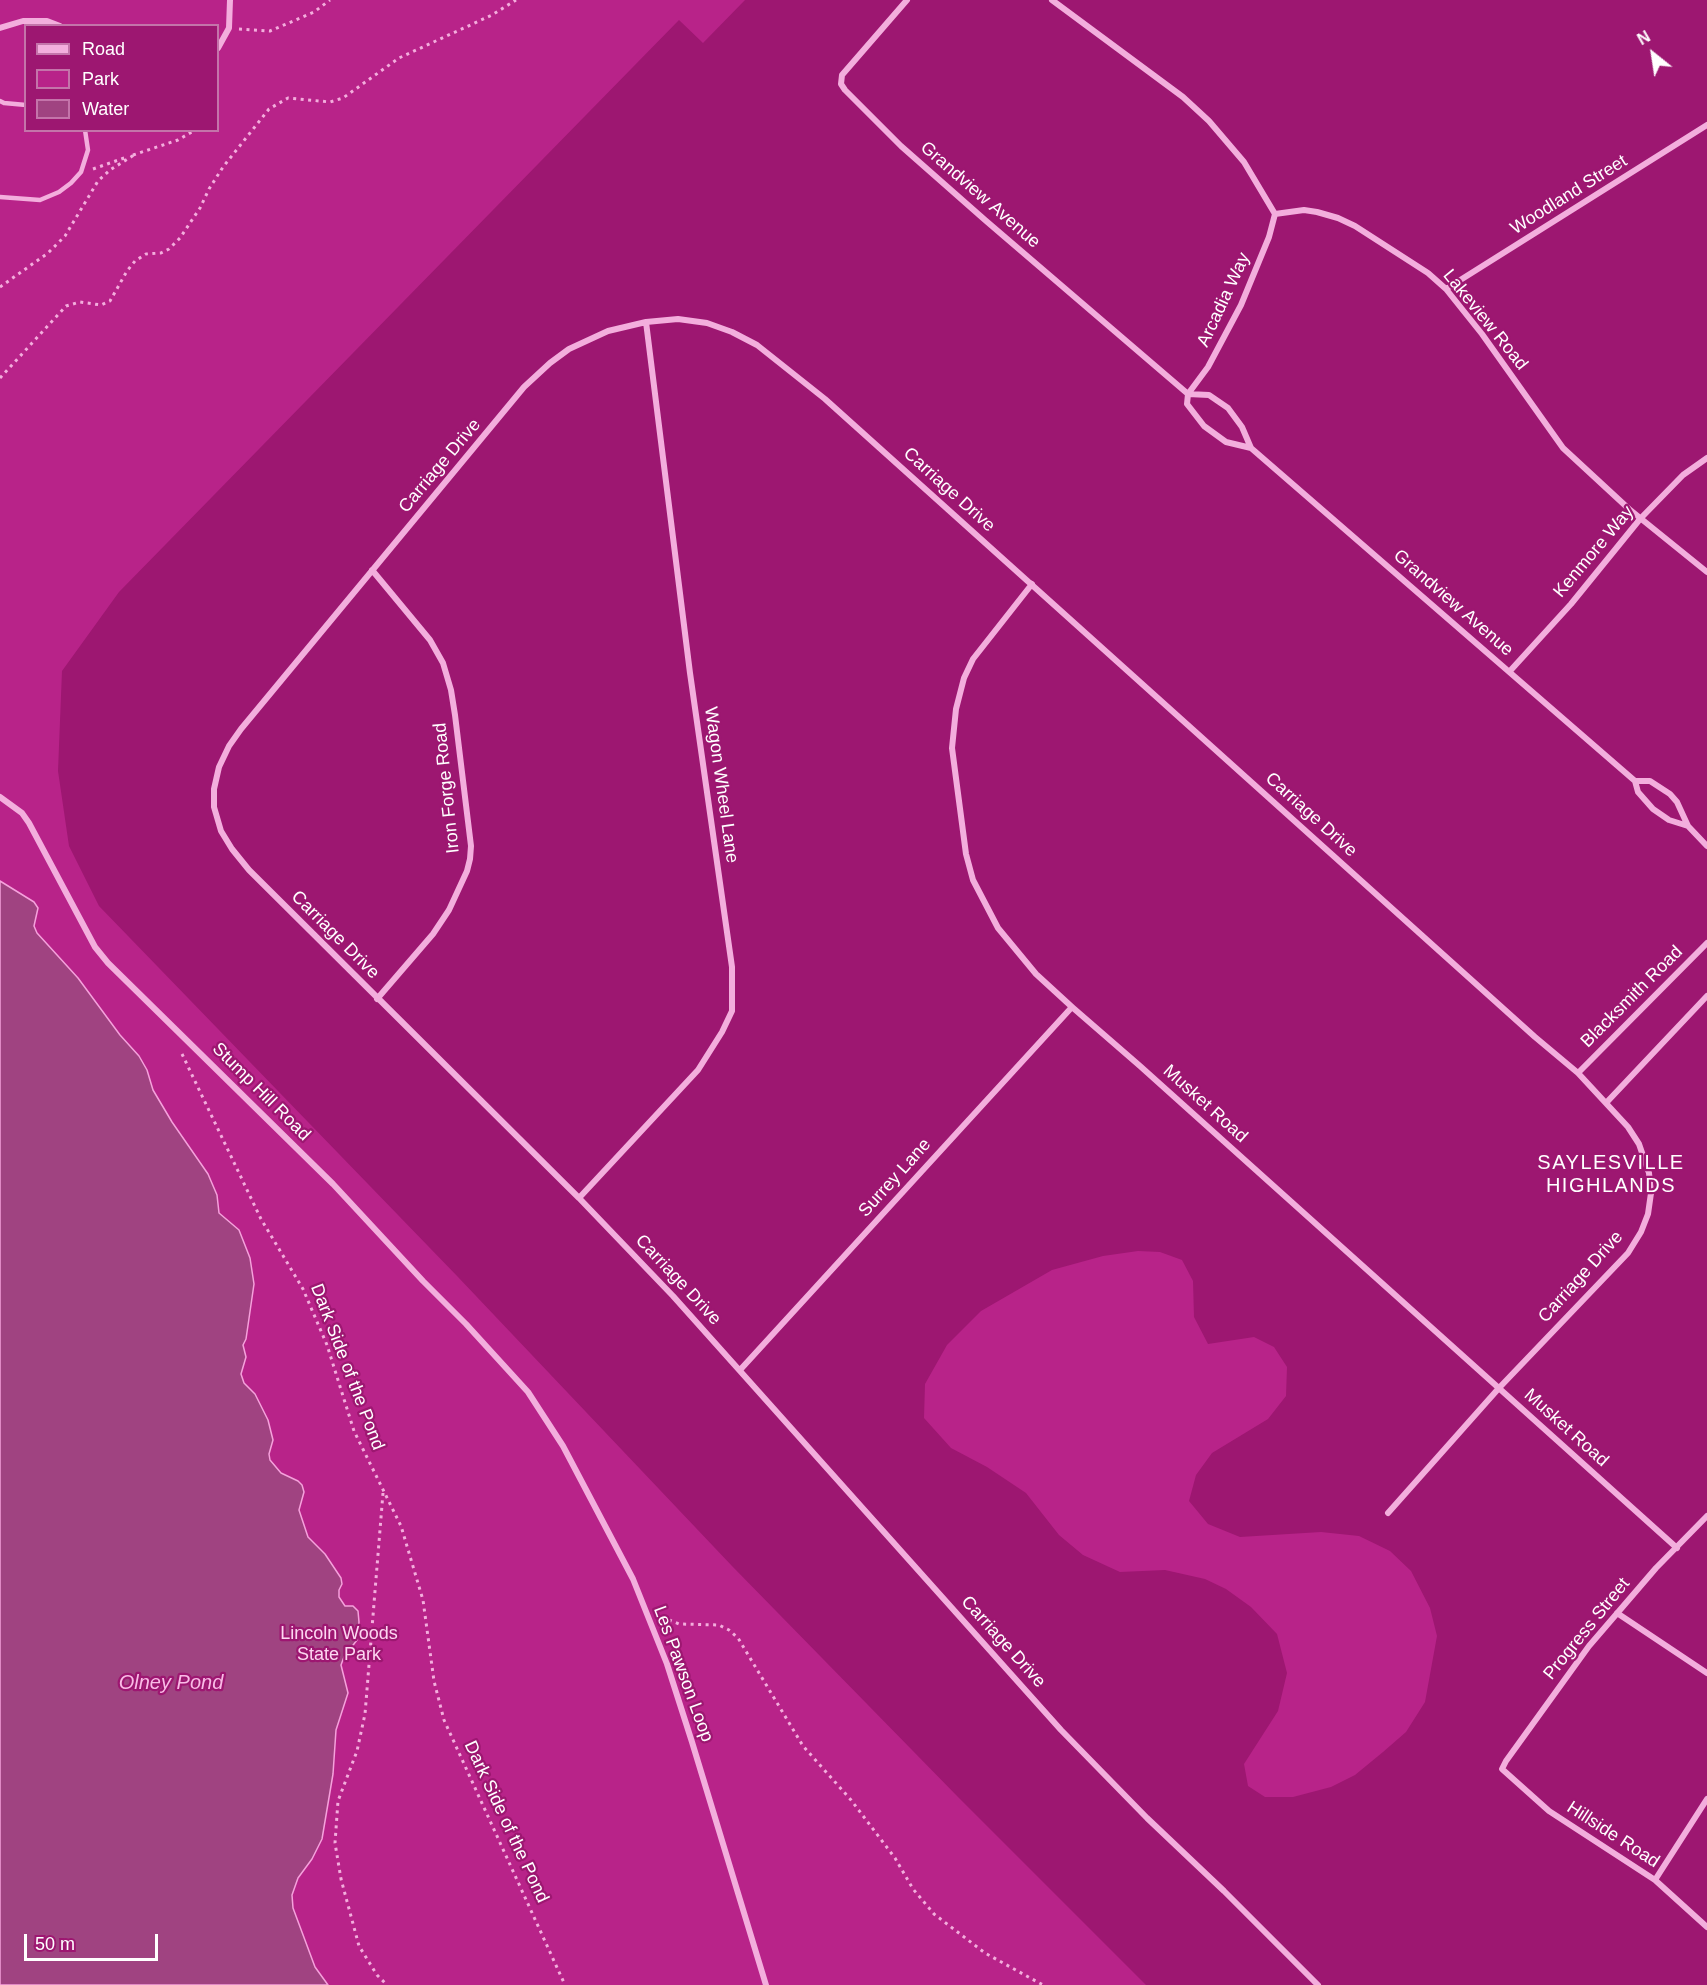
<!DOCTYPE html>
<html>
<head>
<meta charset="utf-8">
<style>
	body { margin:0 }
	#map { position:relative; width:1707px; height:1985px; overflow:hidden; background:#9d1771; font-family:Arial,sans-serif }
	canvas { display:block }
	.legend { position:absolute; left:24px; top:24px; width:195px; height:108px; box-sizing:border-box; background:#9d1771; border:2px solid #c474aa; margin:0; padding:8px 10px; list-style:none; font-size:18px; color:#fff }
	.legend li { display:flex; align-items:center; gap:12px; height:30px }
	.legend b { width:30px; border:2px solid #c474aa }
	.north { position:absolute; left:1623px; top:24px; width:60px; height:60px; -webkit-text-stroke:4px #9d1771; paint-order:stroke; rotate:330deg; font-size:16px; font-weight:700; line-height:24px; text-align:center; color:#fff }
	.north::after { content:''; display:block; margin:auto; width:21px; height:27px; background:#fff; clip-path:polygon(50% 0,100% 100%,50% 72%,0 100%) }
	.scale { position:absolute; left:24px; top:1934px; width:134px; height:27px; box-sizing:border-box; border:3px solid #fff; border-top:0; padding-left:8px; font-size:18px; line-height:21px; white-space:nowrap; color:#fff; -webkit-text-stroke:4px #9d1771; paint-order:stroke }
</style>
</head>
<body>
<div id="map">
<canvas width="1707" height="1985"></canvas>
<ul class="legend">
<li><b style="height:8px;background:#f3aedd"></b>Road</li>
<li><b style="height:16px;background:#b82389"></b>Park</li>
<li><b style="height:16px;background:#a04381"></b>Water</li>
</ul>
<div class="north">N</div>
<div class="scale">50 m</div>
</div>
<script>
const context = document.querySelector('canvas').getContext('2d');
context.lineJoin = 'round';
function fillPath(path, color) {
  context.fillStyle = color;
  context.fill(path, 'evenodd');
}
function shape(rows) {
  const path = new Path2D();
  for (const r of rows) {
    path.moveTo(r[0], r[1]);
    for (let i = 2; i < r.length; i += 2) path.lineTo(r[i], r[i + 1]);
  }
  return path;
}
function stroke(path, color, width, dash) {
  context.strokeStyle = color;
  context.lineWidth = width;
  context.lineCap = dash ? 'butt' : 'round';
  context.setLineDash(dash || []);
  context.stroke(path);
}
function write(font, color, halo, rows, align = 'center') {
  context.font = font + ' Arial,sans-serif';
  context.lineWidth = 4.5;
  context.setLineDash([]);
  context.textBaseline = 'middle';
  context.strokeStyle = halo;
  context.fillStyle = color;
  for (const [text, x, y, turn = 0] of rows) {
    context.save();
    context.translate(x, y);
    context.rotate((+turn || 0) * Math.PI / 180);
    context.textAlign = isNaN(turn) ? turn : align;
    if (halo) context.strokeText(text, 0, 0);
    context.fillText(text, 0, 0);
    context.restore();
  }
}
fillPath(shape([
	[0,0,745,0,703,43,679,20,119,592,62,671,58,771,69,846,99,906,458,1277,732,1566,958,1797,1146,1985,0,1985],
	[26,26,218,26,218,130,26,130],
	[1138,1251,1160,1252,1182,1260,1193,1281,1194,1317,1208,1344,1254,1337,1274,1347,1287,1367,1286,1396,1268,1419,1212,1453,1196,1475,1189,1501,1208,1524,1240,1537,1321,1532,1359,1536,1390,1551,1411,1571,1430,1608,1437,1636,1425,1702,1406,1732,1383,1752,1355,1775,1331,1787,1293,1797,1265,1797,1248,1786,1244,1764,1278,1711,1287,1673,1277,1634,1251,1607,1226,1589,1205,1579,1165,1570,1120,1572,1083,1555,1059,1535,1026,1493,987,1467,951,1448,924,1418,925,1384,947,1345,981,1311,1052,1270,1103,1256]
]), '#b82389');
const water = shape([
	[0,881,34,902,38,908,34,926,37,933,78,978,120,1035,139,1056,147,1070,153,1090,172,1122,208,1174,217,1195,219,1213,239,1230,250,1258,254,1284,246,1339,243,1345,246,1357,241,1374,244,1383,255,1394,268,1420,273,1440,269,1454,270,1460,281,1473,298,1481,302,1485,304,1492,299,1510,308,1537,325,1554,341,1578,342,1584,339,1590,339,1597,345,1606,353,1606,358,1611,359,1622,357,1640,344,1657,341,1665,348,1693,336,1730,333,1774,322,1839,312,1859,298,1878,292,1895,293,1908,315,1967,328,1985,0,1985,0,881]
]);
fillPath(water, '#a04381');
stroke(water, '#f5a1dc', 1.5);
stroke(shape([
	[239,29,270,31,314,12,330,0],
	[133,155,178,140,195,130],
	[93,169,127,157],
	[0,287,48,253,65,236,98,181,110,170,134,155],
	[0,378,66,306,80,302,101,305,110,301,127,271,135,261,146,254,161,253,169,249,180,238,200,208,209,189,223,167,269,109,288,98,330,102,343,98,399,58,492,15,516,0],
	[182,1054,261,1219,303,1289,327,1345,354,1431,401,1526,423,1600,434,1681,444,1720,565,1985],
	[383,1493,365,1714,357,1751,338,1801,335,1843,341,1879,359,1946,377,1975,387,1985],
	[662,1617,679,1624,719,1625,729,1630,738,1638,803,1746,851,1800,895,1858,913,1889,934,1914,985,1953,1043,1985]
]), '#f3aedd', 3, [3, 4.5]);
stroke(shape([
	[0,101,4,103,26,105],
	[0,197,40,200,59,192,71,183,81,172,88,150,85,130]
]), '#f3aedd', 4.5);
stroke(shape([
	[907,0,842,75,841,84,845,90,901,146,985,220,1188,394,1209,395,1228,408,1242,427,1251,448,1635,781,1638,792,1653,809,1669,820,1688,826],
	[1052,0,1183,97,1209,121,1244,162,1275,214],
	[0,28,23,21,47,21,60,26],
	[218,48,229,28,230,0],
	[1275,214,1304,210,1317,212,1338,218,1355,226,1428,273,1446,289,1482,334,1563,448,1629,509,1707,572],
	[1446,289,1707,125],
	[1251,448,1226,442,1204,426,1187,404,1188,394,1208,367,1241,305,1269,237,1275,214],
	[372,570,430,640,443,663,451,690,455,715,471,846,470,859,467,871,449,910,433,934,377,999],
	[1032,584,973,659,964,678,956,709,952,748,966,854,973,880,998,928,1036,974,1072,1007,1140,1066,1677,1548],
	[1510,671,1571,604,1640,519,1683,475,1707,458],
	[1635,781,1650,781,1670,794,1677,802,1688,826,1707,846],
	[0,797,22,813,29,823,95,947,108,963,333,1184,423,1281,466,1324,528,1392,563,1446,633,1579,667,1664,692,1742,766,1985],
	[1578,1073,1707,943],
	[1606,1103,1707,996],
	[579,1198,698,1070,722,1032,732,1011,732,967,690,673,646,322],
	[740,1370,1072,1007],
	[1707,1516,1656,1568,1589,1646,1506,1761,1502,1769,1549,1811,1655,1880,1707,1927],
	[1617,1613,1707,1673],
	[1655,1880,1707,1799],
	[1318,1985,1224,1891,1147,1818,1061,1730,673,1296,579,1198,249,870,232,849,221,831,214,807,214,789,219,767,229,746,241,729,524,387,550,363,569,349,608,331,646,322,678,319,707,323,732,332,757,345,825,399,1535,1037,1578,1073,1628,1127,1639,1144,1649,1173,1651,1193,1648,1214,1641,1232,1628,1253,1499,1388,1388,1513]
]), '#f3aedd', 6);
write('18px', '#fff', '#9d1771', [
	["Grandview Avenue",980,195,41],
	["Woodland Street",1569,195,-32],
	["Arcadia Way",1224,300,-65],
	["Lakeview Road",1485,320,51],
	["Carriage Drive",440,466,-50],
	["Carriage Drive",949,490,42],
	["Kenmore Way",1594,552,-50],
	["Grandview Avenue",1453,603,41],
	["Wagon Wheel Lane",721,785,82],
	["Iron Forge Road",447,788,-96],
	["Carriage Drive",1311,815,42],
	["Carriage Drive",335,935,45],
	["Blacksmith Road",1632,997,-45],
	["Stump Hill Road",261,1092,45],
	["Musket Road",1205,1104,42],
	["Surrey Lane",895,1178,-48],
	["Carriage Drive",1581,1277,-48],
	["Carriage Drive",678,1280,47],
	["Dark Side of the Pond",347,1367,69],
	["Musket Road",1566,1428,42],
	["Progress Street",1587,1629,-51],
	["Carriage Drive",1003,1642,48],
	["Les Pawson Loop",683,1674,70],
	["Dark Side of the Pond",506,1822,65],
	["Hillside Road",1613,1835,33]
]);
write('18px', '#fdd6f1', '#9d1771', [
	["Lincoln Woods",339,1634],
	["State Park",339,1655]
]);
context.letterSpacing = '1.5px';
write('20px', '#fff', '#9d1771', [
	["SAYLESVILLE",1611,1163],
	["HIGHLANDS",1611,1186]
]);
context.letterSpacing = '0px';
write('italic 20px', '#f9bbe6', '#9d1771', [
	["Olney Pond",171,1683]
]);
</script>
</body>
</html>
